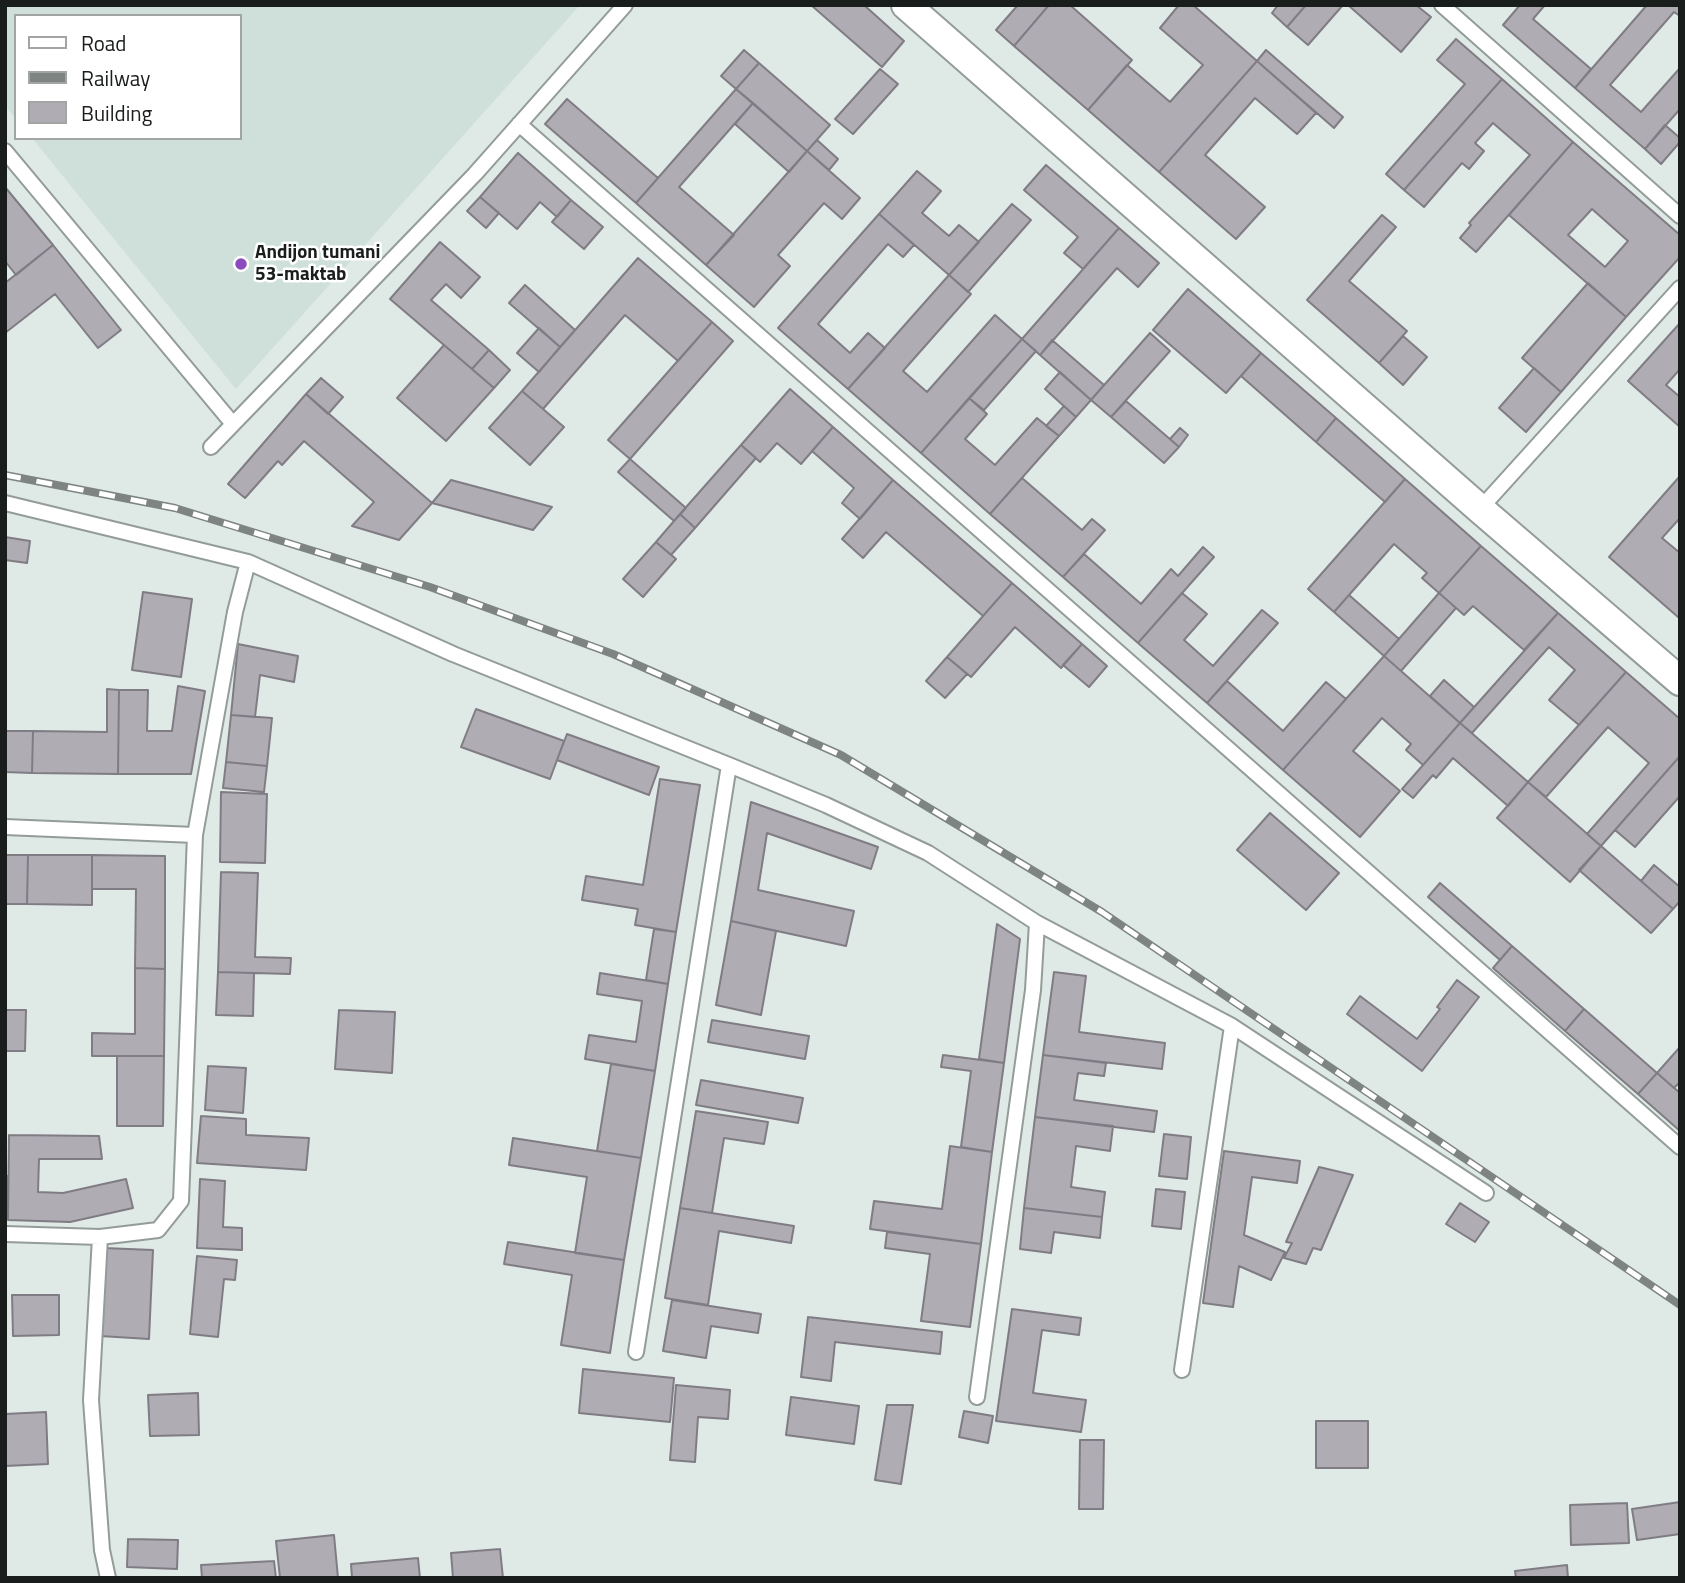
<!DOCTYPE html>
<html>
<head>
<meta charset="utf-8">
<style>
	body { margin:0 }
	#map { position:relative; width:1685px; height:1583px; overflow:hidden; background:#dfe9e5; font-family:"Titillium Web",sans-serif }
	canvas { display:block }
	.frame { position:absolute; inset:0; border:7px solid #191d1b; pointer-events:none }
	.legend { position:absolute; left:14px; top:14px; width:228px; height:126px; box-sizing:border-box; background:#fff; border:2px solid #a3a5a4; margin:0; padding:9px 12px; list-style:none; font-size:21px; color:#191d1b }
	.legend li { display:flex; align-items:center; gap:14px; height:35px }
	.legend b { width:35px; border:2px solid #a3a5a4 }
</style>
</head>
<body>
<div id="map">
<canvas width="1685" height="1583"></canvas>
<div class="frame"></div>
<ul class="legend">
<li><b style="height:9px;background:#fff"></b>Road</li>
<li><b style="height:9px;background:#7d8481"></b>Railway</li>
<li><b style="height:19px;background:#afacb4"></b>Building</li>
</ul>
</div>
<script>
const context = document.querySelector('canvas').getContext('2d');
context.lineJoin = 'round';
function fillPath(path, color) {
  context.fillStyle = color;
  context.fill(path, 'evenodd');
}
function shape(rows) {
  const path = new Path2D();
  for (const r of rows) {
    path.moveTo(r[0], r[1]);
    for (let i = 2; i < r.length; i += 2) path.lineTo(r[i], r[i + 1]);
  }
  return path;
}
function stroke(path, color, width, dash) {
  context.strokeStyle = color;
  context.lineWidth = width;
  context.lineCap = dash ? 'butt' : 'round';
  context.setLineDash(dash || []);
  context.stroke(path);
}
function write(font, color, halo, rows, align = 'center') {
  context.font = font + ' "Titillium Web",sans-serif';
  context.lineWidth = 5;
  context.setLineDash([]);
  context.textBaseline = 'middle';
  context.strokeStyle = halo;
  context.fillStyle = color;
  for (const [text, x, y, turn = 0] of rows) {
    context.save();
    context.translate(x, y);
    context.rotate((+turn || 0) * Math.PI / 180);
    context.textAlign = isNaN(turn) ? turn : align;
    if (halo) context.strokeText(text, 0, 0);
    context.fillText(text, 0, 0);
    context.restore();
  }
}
fillPath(shape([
	[5,5,580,5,236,389,32,138,240,138,240,16,16,16,16,119,5,106]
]), '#cee0d9');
const building = shape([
	[811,5,864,5,904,41,882,67,811,5],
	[1018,5,1049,5,1014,46,996,30,1018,5],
	[1049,5,1070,5,1132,60,1088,110,1014,46,1049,5],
	[1179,5,1193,5,1257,61,1159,172,1088,110,1127,65,1170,102,1203,65,1160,28,1179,5],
	[1278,5,1306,5,1287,27,1272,13,1278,5],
	[1306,5,1343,5,1308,45,1287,27,1306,5],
	[1348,5,1416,5,1431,17,1401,52,1348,5],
	[1520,5,1545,5,1533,19,1591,69,1575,88,1503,25,1520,5],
	[1647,5,1680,5,1680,16,1674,12,1610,85,1641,112,1680,68,1680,109,1645,149,1575,88,1647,5],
	[1456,39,1502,79,1404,190,1386,174,1465,84,1437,60,1456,39],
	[744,50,759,63,736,89,721,76,744,50],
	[1266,50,1343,117,1334,128,1257,61,1266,50],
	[1257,61,1316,113,1297,134,1255,98,1205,155,1265,207,1236,239,1159,172,1257,61],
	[759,63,830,125,807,151,736,89,759,63],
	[880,69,898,84,853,134,835,119,880,69],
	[1502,79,1573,142,1476,252,1460,238,1471,225,1469,223,1530,155,1493,123,1475,143,1484,151,1469,169,1462,163,1424,207,1404,190,1502,79],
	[736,89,753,103,679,187,734,235,706,265,636,203,736,89],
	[567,99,658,178,636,203,545,124,567,99],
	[753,103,807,151,789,172,735,124,753,103],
	[1665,125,1680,138,1680,142,1661,164,1645,149,1665,125],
	[817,140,838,159,829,170,807,151,817,140],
	[1573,142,1680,235,1680,257,1626,317,1509,215,1573,142],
	[1592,209,1628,241,1605,267,1568,235,1592,209],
	[807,151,860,198,842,219,824,203,778,255,790,266,754,307,706,265,807,151],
	[518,153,571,200,557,217,540,202,517,229,480,197,518,153],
	[1046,165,1119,228,1083,269,1064,253,1078,237,1024,190,1046,165],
	[917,171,941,191,922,213,949,236,959,225,979,242,949,275,879,214,917,171],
	[5,187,53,245,16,275,5,261,5,187],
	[480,197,499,213,486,228,467,211,480,197],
	[571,200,603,227,584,249,552,222,571,200],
	[1012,204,1031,220,968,292,949,275,1012,204],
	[879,214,914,245,903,257,888,244,818,324,850,353,868,333,885,348,848,389,778,328,879,214],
	[1382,215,1396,227,1349,281,1407,331,1379,363,1307,300,1382,215],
	[1119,228,1159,263,1138,287,1117,268,1040,355,1022,339,1119,228],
	[440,242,480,277,461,298,446,284,431,300,489,350,472,369,390,299,440,242],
	[53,245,121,330,98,348,55,294,5,333,5,283,53,245],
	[638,258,712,322,678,361,625,315,543,409,522,391,638,258],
	[949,275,971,294,903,371,927,392,995,315,1022,339,921,453,848,389,949,275],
	[1588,283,1626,317,1561,392,1522,358,1588,283],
	[525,285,575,330,560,347,509,303,525,285],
	[1188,289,1261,353,1226,393,1153,330,1188,289],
	[712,322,733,341,630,459,608,440,712,322],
	[1680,323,1680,369,1666,385,1680,397,1680,427,1628,381,1680,323],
	[539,328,560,347,539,372,517,353,539,328],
	[1150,333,1170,351,1111,417,1091,400,1150,333],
	[1403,336,1427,357,1403,385,1379,363,1403,336],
	[1022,339,1036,351,984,410,969,398,1022,339],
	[1052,340,1104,385,1091,400,1040,355,1052,340],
	[444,345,494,388,446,441,397,398,444,345],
	[489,350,510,370,494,388,472,369,489,350],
	[1261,353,1336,418,1316,442,1241,376,1261,353],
	[1534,368,1561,392,1526,432,1499,408,1534,368],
	[1060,372,1091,400,1076,417,1045,389,1060,372],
	[321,378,343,397,328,414,306,394,321,378],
	[790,389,833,427,801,464,777,443,760,462,741,445,790,389],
	[522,391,564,427,530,465,489,428,522,391],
	[306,394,432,503,399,540,352,526,374,502,304,441,282,465,278,461,245,498,228,484,306,394],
	[969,398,987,414,965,439,995,465,1037,418,1059,436,990,514,921,453,969,398],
	[1126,401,1179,447,1164,463,1111,417,1126,401],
	[1064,406,1076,417,1059,436,1046,426,1064,406],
	[1336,418,1405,479,1385,502,1316,442,1336,418],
	[833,427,893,480,860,519,842,503,854,488,812,451,833,427],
	[1180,428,1188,435,1179,447,1170,439,1180,428],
	[741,445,756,458,695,528,680,514,741,445],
	[630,459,686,508,674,521,618,472,630,459],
	[1680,476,1680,518,1662,538,1680,553,1680,615,1678,617,1609,557,1680,476],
	[1022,478,1082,530,1092,519,1105,530,1063,577,990,514,1022,478],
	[1405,479,1481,546,1439,593,1422,578,1427,573,1394,544,1334,612,1308,589,1405,479],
	[451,480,552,507,533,530,432,503,451,480],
	[893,480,1012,583,983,616,886,532,863,558,842,539,893,480],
	[680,514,695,528,671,555,656,542,680,514],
	[5,537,30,541,27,563,5,560,5,537],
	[656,542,676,559,643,597,623,579,656,542],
	[1481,546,1558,613,1524,650,1473,606,1464,615,1439,593,1481,546],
	[1203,547,1214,557,1138,643,1063,577,1084,554,1141,604,1171,569,1178,576,1203,547],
	[1012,583,1082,644,1061,668,1015,627,971,677,947,657,1012,583],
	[143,592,192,599,181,677,132,670,143,592],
	[1182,593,1207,614,1184,640,1213,666,1262,610,1278,623,1207,703,1138,643,1182,593],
	[1439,593,1456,608,1401,671,1384,656,1439,593],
	[1349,595,1399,639,1384,656,1334,612,1349,595],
	[1558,613,1626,672,1579,725,1549,700,1575,670,1549,647,1472,733,1460,723,1558,613],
	[238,644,298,656,294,682,260,675,255,717,231,715,238,644],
	[1082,644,1107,666,1089,687,1063,665,1082,644],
	[1384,656,1460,723,1423,765,1406,750,1411,744,1382,718,1353,751,1400,791,1360,837,1283,770,1384,656],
	[947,657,967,674,945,698,926,681,947,657],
	[1626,672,1680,719,1680,756,1601,846,1587,834,1649,763,1608,727,1546,797,1528,782,1626,672],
	[1444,680,1474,707,1460,723,1430,696,1444,680],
	[1227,681,1283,731,1326,682,1346,699,1283,770,1207,703,1227,681],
	[178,686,205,691,191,774,118,774,119,690,148,690,147,731,172,731,178,686],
	[107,689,119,690,118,774,32,773,33,731,107,732,107,689],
	[476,709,564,741,550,779,461,747,476,709],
	[231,715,272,718,267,766,226,762,231,715],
	[1460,723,1528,782,1508,806,1453,758,1436,778,1433,775,1413,798,1402,789,1460,723],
	[5,731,33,731,32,773,5,772,5,731],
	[567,734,659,767,649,795,557,760,567,734],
	[1680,756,1680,796,1635,847,1615,830,1680,756],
	[226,762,267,766,264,792,223,788,226,762],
	[660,779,700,785,676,932,635,925,638,909,582,900,586,876,643,885,660,779],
	[1528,782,1601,846,1570,882,1497,818,1528,782],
	[221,792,267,794,265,863,220,862,221,792],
	[751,802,878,847,871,869,767,833,758,890,854,911,846,946,731,921,751,802],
	[1270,813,1339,873,1306,910,1237,850,1270,813],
	[1601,846,1673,909,1651,933,1579,870,1601,846],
	[5,855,28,855,27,904,5,904,5,855],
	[28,855,92,855,92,905,27,904,28,855],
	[92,855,165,856,165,969,135,968,136,889,92,889,92,855],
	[1654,865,1680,887,1680,901,1673,909,1641,881,1654,865],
	[221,872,258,873,255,957,291,958,290,974,218,972,221,872],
	[1440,883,1512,946,1500,960,1428,897,1440,883],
	[731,921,776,931,761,1015,716,1005,731,921],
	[997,924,1020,939,1004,1063,979,1059,997,924],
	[654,929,676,932,668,984,646,980,654,929],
	[1512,946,1584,1009,1565,1031,1493,968,1512,946],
	[135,968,165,969,164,1056,92,1056,92,1033,135,1034,135,968],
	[218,972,254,973,253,1016,216,1015,218,972],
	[1054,972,1086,976,1079,1032,1165,1043,1162,1069,1043,1055,1054,972],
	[600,973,668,984,655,1071,585,1059,589,1035,636,1042,642,1001,597,994,600,973],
	[1457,980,1479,997,1422,1071,1347,1014,1360,996,1417,1039,1440,1009,1437,1007,1457,980],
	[1584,1009,1657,1073,1638,1094,1565,1031,1584,1009],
	[5,1010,26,1010,25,1051,5,1051,5,1010],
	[339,1010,395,1012,392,1073,335,1069,339,1010],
	[712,1020,809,1036,805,1059,708,1042,712,1020],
	[1680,1047,1680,1082,1674,1088,1657,1073,1680,1047],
	[943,1055,1004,1063,992,1152,961,1147,971,1071,941,1067,943,1055],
	[1043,1055,1106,1063,1104,1076,1078,1073,1074,1100,1157,1111,1154,1132,1035,1117,1043,1055],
	[117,1056,164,1056,163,1126,117,1126,117,1056],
	[611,1064,655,1071,641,1158,597,1151,611,1064],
	[208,1066,246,1068,243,1113,205,1110,208,1066],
	[1657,1073,1680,1093,1680,1131,1638,1094,1657,1073],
	[701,1080,803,1098,798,1123,696,1105,701,1080],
	[696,1111,768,1122,764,1144,724,1138,712,1213,680,1208,696,1111],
	[201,1116,246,1119,246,1135,309,1138,306,1170,197,1163,201,1116],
	[1035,1117,1113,1126,1110,1151,1076,1146,1071,1187,1105,1192,1102,1217,1024,1208,1035,1117],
	[1164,1134,1191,1137,1187,1179,1159,1176,1164,1134],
	[9,1135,99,1136,102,1159,39,1159,38,1192,63,1193,126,1179,133,1208,70,1222,8,1220,9,1135],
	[513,1138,641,1158,624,1260,575,1253,587,1177,509,1165,513,1138],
	[950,1146,992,1152,981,1244,870,1229,874,1201,942,1209,950,1146],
	[1224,1151,1300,1161,1297,1183,1252,1177,1244,1235,1285,1252,1271,1280,1239,1266,1233,1307,1203,1303,1224,1151],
	[1319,1167,1353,1175,1321,1250,1313,1248,1306,1264,1284,1258,1292,1243,1286,1242,1319,1167],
	[5,1176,8,1176,8,1216,5,1216,5,1176],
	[200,1179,225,1181,223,1227,242,1228,242,1250,197,1248,200,1179],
	[1156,1189,1185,1192,1181,1229,1152,1226,1156,1189],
	[1460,1203,1489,1222,1475,1242,1446,1224,1460,1203],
	[680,1208,794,1226,791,1243,719,1231,708,1305,665,1298,680,1208],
	[1024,1208,1102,1217,1100,1238,1054,1232,1051,1253,1020,1249,1024,1208],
	[887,1232,981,1244,970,1327,921,1321,930,1254,885,1248,887,1232],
	[508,1242,624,1260,610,1353,561,1345,572,1275,504,1264,508,1242],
	[104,1248,153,1250,149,1339,100,1336,104,1248],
	[197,1256,237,1260,235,1280,224,1279,218,1337,190,1334,197,1256],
	[12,1295,59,1295,59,1335,13,1336,12,1295],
	[672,1300,761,1314,758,1333,711,1326,706,1358,663,1351,672,1300],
	[1012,1309,1081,1318,1079,1335,1042,1330,1033,1393,1086,1400,1081,1432,996,1421,1012,1309],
	[808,1317,942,1332,940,1354,835,1342,831,1381,801,1377,808,1317],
	[583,1369,674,1378,670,1422,579,1413,583,1369],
	[676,1385,730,1390,728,1419,698,1417,695,1462,670,1460,676,1385],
	[198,1393,199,1435,150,1436,148,1395,198,1393],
	[791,1397,859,1406,854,1444,786,1435,791,1397],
	[887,1405,913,1405,901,1484,875,1480,887,1405],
	[964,1411,993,1416,988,1443,959,1437,964,1411],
	[46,1412,48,1464,5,1466,5,1414,46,1412],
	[1316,1421,1368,1421,1368,1468,1316,1468,1316,1421],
	[1080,1440,1104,1440,1103,1509,1079,1509,1080,1440],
	[1680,1502,1680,1534,1637,1540,1632,1509,1680,1502],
	[1627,1503,1629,1543,1571,1545,1570,1505,1627,1503],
	[334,1535,338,1578,280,1578,276,1541,334,1535],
	[128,1539,178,1540,177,1569,127,1567,128,1539],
	[500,1549,503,1578,453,1578,451,1553,500,1549],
	[418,1558,420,1578,352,1578,351,1564,418,1558],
	[274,1561,276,1578,202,1578,201,1565,274,1561],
	[1567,1565,1568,1578,1516,1578,1515,1571,1567,1565]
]);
fillPath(building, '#afacb4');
stroke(building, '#807c84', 2);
const service = shape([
	[1442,5,1680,216],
	[519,124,1680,1147],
	[5,151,233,424],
	[211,447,475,174,625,5],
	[5,503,248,562,235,612,195,835],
	[1480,509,1680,288],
	[248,562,453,654,729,765,636,1352],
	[729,765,826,805,928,853,1037,923,1033,990,977,1397],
	[5,827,195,835,181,1201,158,1230,100,1237,5,1234],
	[1037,923,1232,1026,1486,1193],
	[100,1237,91,1400,102,1550,108,1578],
	[1182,1370,1232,1026]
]);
const minor = shape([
	[906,5,1480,509,1680,681]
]);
stroke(service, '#939c98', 18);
stroke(minor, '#939c98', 32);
stroke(service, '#fff', 14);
stroke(minor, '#fff', 28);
const rail = shape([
	[5,475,175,508,430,587,613,654,841,755,1102,912,1680,1305]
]);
stroke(rail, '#7d8481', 8);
stroke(rail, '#fff', 5, [16]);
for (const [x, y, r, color] of [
	[241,264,7,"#8b4abf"]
]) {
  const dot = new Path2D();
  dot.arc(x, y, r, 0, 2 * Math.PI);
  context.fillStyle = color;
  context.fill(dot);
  stroke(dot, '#fff', 2.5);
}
write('bold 19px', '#191d1b', '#fff', [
	["Andijon tumani",255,253],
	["53-maktab",255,275]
], 'left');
</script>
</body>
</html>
